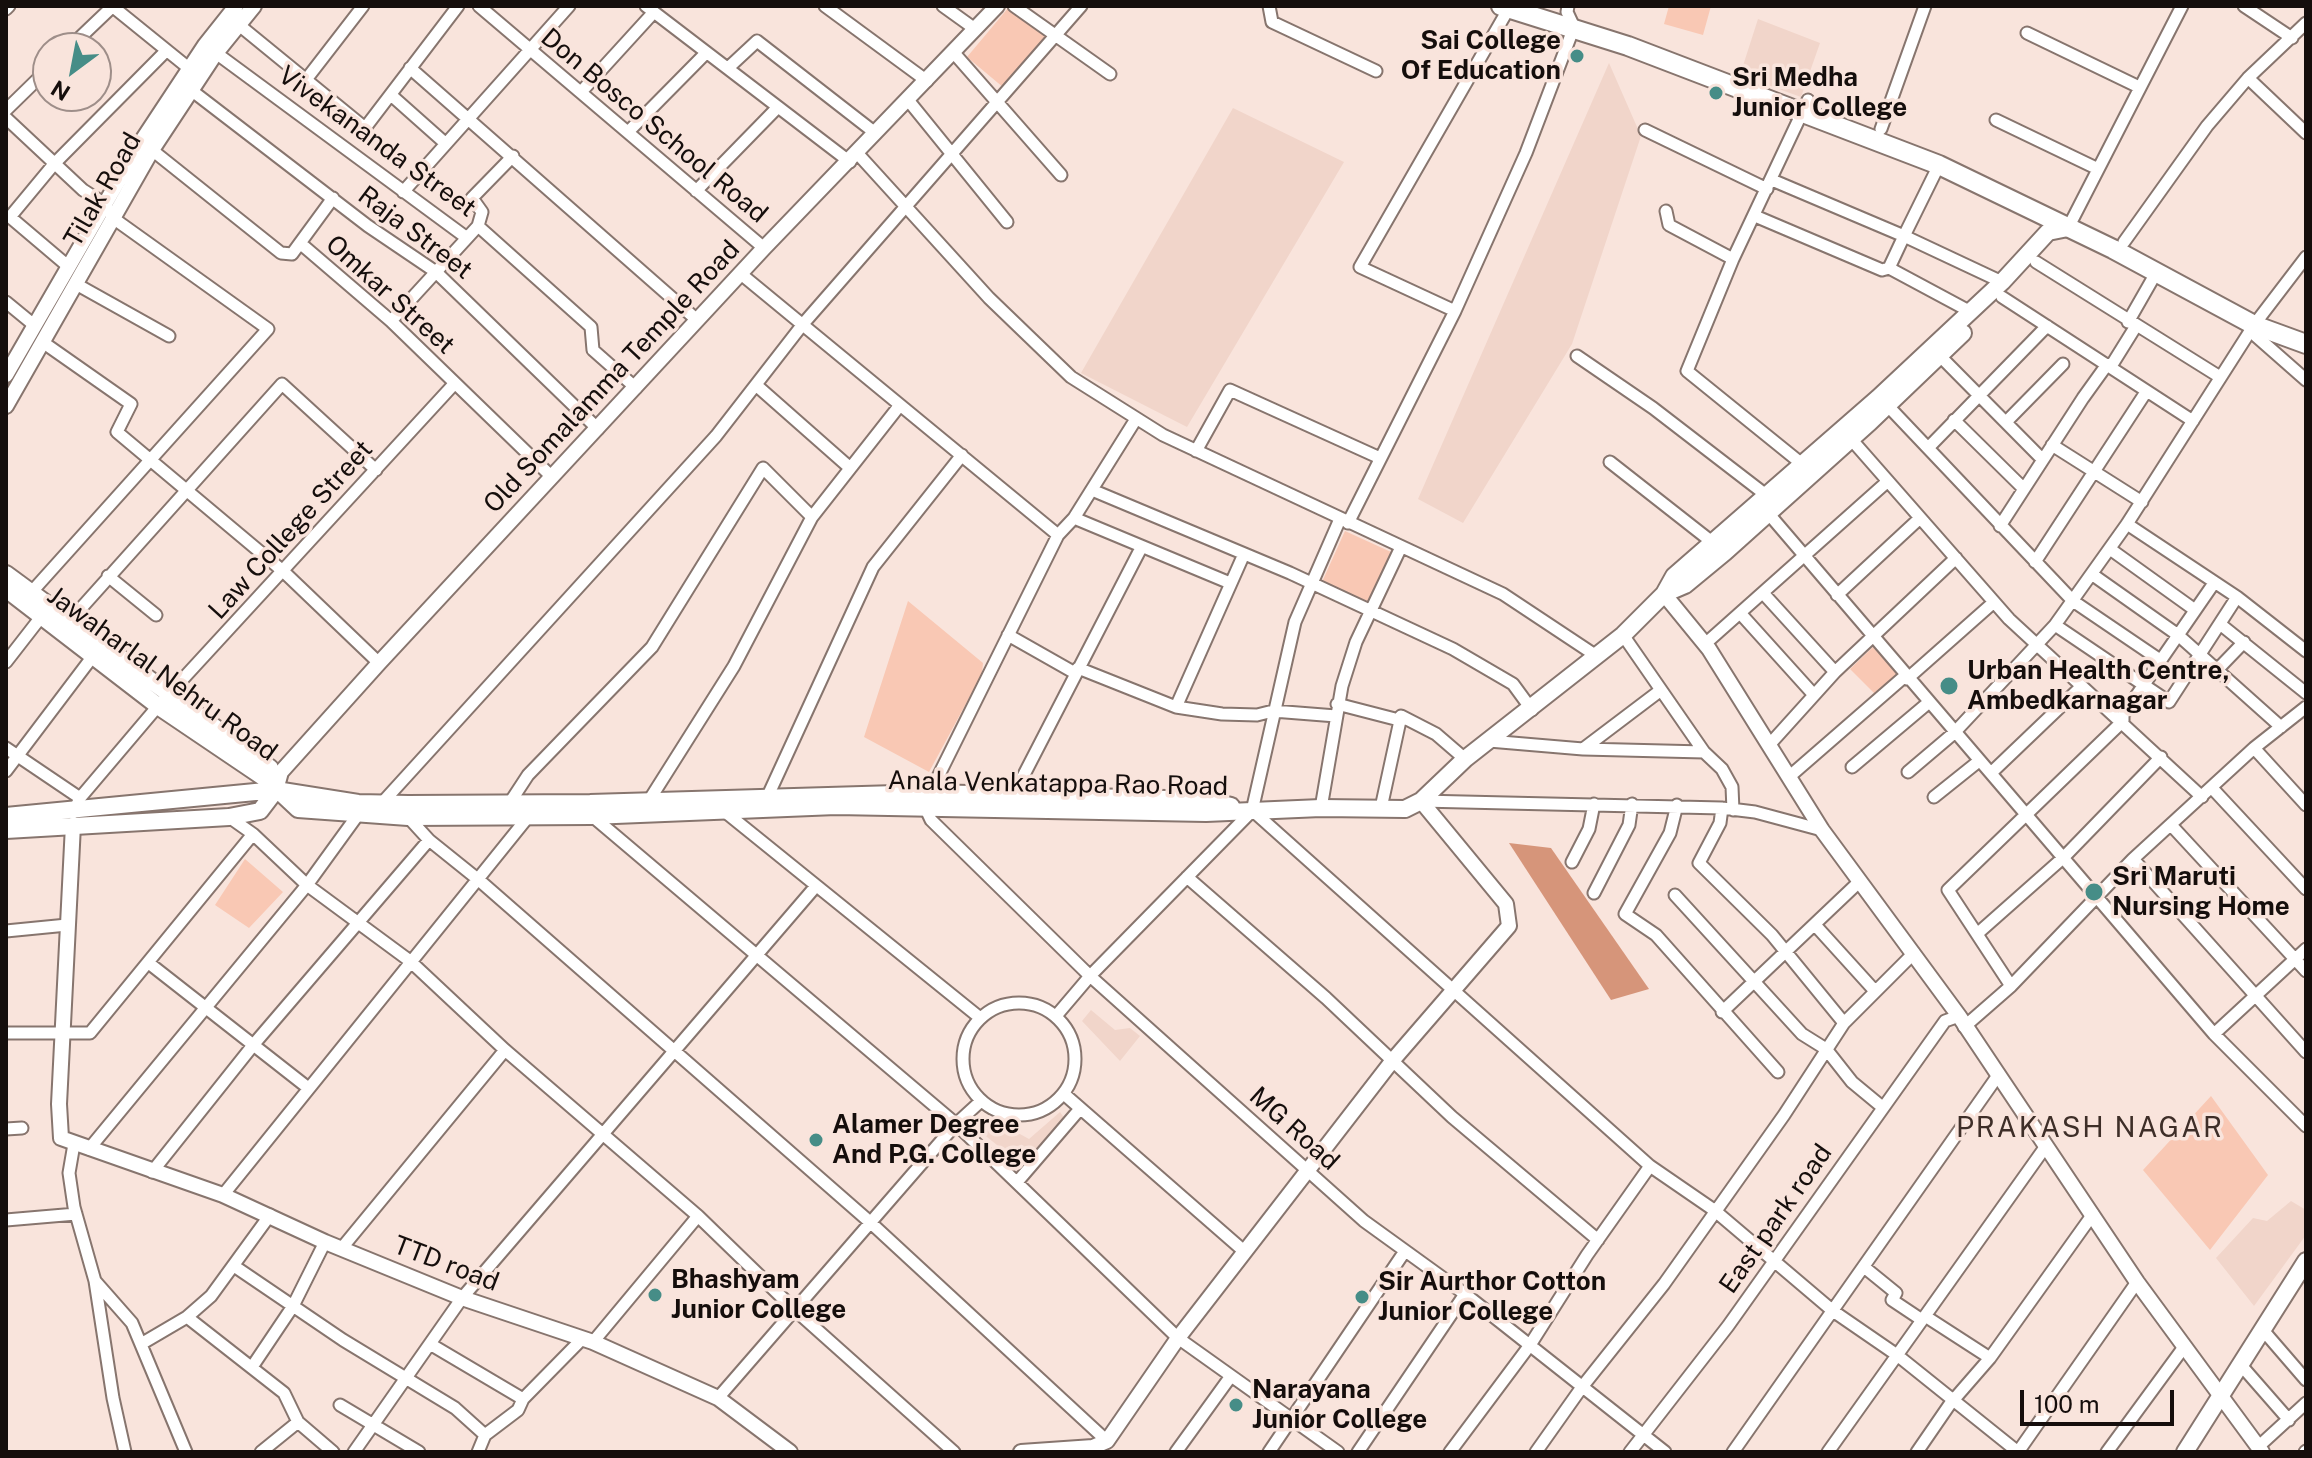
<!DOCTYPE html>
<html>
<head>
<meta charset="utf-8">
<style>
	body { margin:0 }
	#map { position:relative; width:2312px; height:1458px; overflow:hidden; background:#f9e4dc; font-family:"Public Sans",sans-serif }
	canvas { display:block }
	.frame { position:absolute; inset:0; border:8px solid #150e0c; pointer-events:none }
	.north { position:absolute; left:32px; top:32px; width:80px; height:80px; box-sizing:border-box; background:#f9e4dc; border:2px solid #9e8e89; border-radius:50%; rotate:212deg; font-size:22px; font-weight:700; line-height:32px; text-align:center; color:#150e0c }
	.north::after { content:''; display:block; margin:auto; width:28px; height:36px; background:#468d87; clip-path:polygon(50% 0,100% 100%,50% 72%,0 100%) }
	.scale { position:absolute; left:2020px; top:1390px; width:154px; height:36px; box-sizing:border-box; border:4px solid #150e0c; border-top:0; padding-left:10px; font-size:24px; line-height:28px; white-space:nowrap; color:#150e0c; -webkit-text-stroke:6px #f9e4dc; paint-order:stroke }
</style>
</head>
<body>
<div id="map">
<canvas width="2312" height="1458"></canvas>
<div class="frame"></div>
<div class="north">N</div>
<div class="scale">100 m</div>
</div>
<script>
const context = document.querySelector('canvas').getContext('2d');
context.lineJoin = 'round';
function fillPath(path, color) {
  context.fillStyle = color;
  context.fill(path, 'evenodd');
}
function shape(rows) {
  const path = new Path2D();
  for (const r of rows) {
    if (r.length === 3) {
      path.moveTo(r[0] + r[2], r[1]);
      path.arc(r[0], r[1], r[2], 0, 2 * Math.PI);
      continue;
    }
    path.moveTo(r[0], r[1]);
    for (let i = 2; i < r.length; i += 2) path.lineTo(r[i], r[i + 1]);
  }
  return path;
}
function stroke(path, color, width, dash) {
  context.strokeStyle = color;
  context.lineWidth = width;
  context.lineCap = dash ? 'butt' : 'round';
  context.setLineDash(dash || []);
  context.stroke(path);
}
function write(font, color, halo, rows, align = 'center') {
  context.font = font + ' "Public Sans",sans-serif';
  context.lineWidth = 7;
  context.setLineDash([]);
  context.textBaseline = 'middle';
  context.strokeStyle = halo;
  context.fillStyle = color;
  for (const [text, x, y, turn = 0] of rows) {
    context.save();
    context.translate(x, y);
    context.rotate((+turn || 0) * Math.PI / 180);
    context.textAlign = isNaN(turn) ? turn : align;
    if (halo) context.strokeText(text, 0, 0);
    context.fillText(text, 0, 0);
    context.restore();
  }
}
fillPath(shape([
	[1758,19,1820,43,1801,97,1740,75],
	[1609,63,1641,136,1572,344,1463,523,1418,499],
	[1233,108,1344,162,1187,427,1081,373],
	[1091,1010,1115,1030,1130,1028,1140,1036,1120,1061,1082,1021],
	[1060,1112,1065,1119,1022,1165,977,1129,987,1116,1029,1139],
	[2291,1201,2306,1210,2306,1235,2254,1306,2216,1258,2253,1218,2267,1221]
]), '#f1d5ca');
fillPath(shape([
	[1669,6,1711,6,1703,35,1664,24],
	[1009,7,1046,37,1004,88,967,57],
	[1345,531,1391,552,1368,603,1322,582],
	[908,601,983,663,982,674,929,772,864,737],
	[1874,646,1900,673,1877,696,1850,669],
	[245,859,283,892,249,928,215,905],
	[2211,1096,2268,1175,2210,1250,2143,1170]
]), '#f9c8b4');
fillPath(shape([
	[1509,843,1551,848,1649,989,1611,1000]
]), '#d6957a');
const minor = shape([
	[112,6,196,74],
	[479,6,764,248],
	[646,6,850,162],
	[825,6,927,81],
	[943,6,975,29],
	[1014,6,1110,74],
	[1269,6,1272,22,1376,71],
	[2244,6,2292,38],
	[6,9,9,6],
	[239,25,365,128,458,6],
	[2027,33,2139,87],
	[69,48,113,6],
	[216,53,467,238],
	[954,53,1061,175],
	[410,68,697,320],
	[728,68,757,41,874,132],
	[2248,78,2306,133],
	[305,81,363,6],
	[191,90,368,226,436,272,598,429],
	[581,92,654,12],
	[391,95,445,143],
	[908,100,1007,222],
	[6,110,48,69],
	[6,118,83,190,105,204,113,218,268,329,28,596],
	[1996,120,2096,168],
	[1881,129,1925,6],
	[1645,130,1767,189],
	[628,132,706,53],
	[152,150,281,253,292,254,300,243,391,321,552,477],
	[858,154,989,298,1071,377,1163,435,1503,594,1595,655],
	[1939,165,1904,236,2002,282],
	[1772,180,1904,236,1889,268],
	[696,191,778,107],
	[403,192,569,6],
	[1666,211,1669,225,1733,259],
	[1755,216,1882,270,1889,268,1971,312],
	[478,226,591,327,593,350,636,388],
	[2068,228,2182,6],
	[2124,242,2207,126,2248,78,2306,23],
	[300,243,333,198],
	[2036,262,2220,377],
	[69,267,10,217,54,164,166,51],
	[741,274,1058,535],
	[76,284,169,336],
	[2002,297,2193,421],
	[6,302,34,325],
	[1455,311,1360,267,1509,8],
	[391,321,478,226,482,212,472,198,513,156],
	[2128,322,2156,273],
	[2254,325,2256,336,2306,380],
	[44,343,131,404,117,432,284,572,379,663],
	[1577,356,1653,408,1766,495],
	[1940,356,2042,459],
	[756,385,849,467],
	[1888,406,2073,601,2160,660],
	[1136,419,1074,518,1058,535,924,805,931,820,1090,976,1364,1221,1465,1294,1665,1452],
	[1954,420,2023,488],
	[2007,421,2063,364],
	[1851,439,2009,619,2202,797],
	[2052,445,2142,502],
	[1928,448,2047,326],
	[1196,451,1230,390,1380,458],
	[1610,462,1712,542],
	[1802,464,1687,371,1733,259,1808,100],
	[1092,490,1290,573,1453,649,1513,684,1532,710],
	[1768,513,2214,1034,2306,1126],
	[1074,518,1230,583],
	[1348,523,1455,311,1526,153,1574,27,1567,12,1568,6],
	[2127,524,2237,597,2306,651],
	[2000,526,2083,398,2106,366,2113,363,2136,326],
	[2110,549,2195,610],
	[2035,562,2146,392],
	[2093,575,2178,635,2281,727],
	[108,576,156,615],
	[1763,593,1835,672],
	[1837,595,1920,518],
	[1740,613,1814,695],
	[2220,624,2306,693],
	[66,625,282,384,376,470],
	[2055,625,2169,702,2237,597],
	[1008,635,1075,673],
	[1623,635,1704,752,1722,769,1732,787,1733,810],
	[1705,644,1888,481],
	[6,662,41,617],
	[1078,668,1176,707,1222,714,1257,715,1273,711,1336,716],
	[2217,670,2244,642],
	[1907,679,1994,602],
	[1337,704,1399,720],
	[1176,707,1244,554],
	[1489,741,1583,749,1704,752],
	[1770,744,1835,672,1956,558],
	[6,748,80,798],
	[2254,748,2306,805],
	[1583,749,1661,690],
	[1852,767,1928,703],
	[6,771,93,656],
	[1908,772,1954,733,2055,625,2127,524,2254,325,2306,257],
	[1991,773,2081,687],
	[1790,776,1905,676],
	[2212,788,2306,889],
	[1014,794,1141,548],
	[1934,797,1979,761],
	[650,799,734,666,812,517,900,405],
	[766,800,873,567,962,455],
	[1421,801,1722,808,1755,812,1822,830],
	[382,803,716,436,803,324,1081,6],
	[509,804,528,775,652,647,763,468,812,517],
	[1677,805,1670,833,1625,914,1656,935,1778,1072],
	[1321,808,1342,686,1356,642,1401,547],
	[1381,808,1401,716,1436,734,1465,759],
	[1722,808,1720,823,1699,863,1772,935,1844,1023],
	[724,811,979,1017],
	[1253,811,1650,1166,1714,1210,1833,1311,1897,1355,2018,1452],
	[73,813,80,798,158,706,455,383],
	[591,815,956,1124,1178,1338,1338,1452],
	[229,817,253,834,307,885,410,961,505,1050,698,1216,795,1310,954,1452],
	[408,817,429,840,480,881,871,1223,1107,1441],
	[2171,825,2306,971],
	[2133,859,2306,1052],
	[1572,862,1589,829,1594,804],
	[1187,877,1326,998,1452,1117,1598,1240],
	[1594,893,1629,825,1632,804],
	[1675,895,1802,1034,1826,1049,1852,1082,1881,1106],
	[1816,926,1874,990],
	[6,931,67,925],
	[1977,934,2064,857,2161,757],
	[150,964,307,1087],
	[2011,986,1948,890,2123,721,2123,715,2214,583],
	[1019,1059,56],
	[1722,1012,1860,881],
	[1056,1016,1090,976,1252,811,1295,622,1340,519],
	[1964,1027,2011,986,2133,859,2254,748,2306,707],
	[6,1033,90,1033,253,834],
	[2214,1034,2306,949],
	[1064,1094,1245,1252],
	[6,1129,22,1128],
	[74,1144,69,1173,74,1207,95,1281,132,1323,186,1452],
	[89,1149,307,885,357,816],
	[152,1172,254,1044,429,840],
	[1018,1181,1079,1110],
	[223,1195,528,817],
	[6,1220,76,1214],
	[341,1249,505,1050],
	[234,1266,343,1340,455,1408,485,1435,478,1452],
	[1864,1267,1896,1293,1892,1300,1922,1320],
	[95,1281,113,1398,125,1452],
	[1925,1316,2046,1146],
	[187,1317,284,1393,298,1422,333,1452],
	[2262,1329,2306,1380],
	[593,1342,698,1216],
	[141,1344,187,1317,211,1296,270,1215],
	[430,1344,523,1399],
	[2240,1364,2289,1420],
	[252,1367,293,1306,325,1242],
	[718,1398,956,1124,981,1101],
	[340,1405,419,1452],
	[485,1435,518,1410,523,1399,582,1339],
	[2258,1447,2306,1403],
	[261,1452,298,1422],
	[354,1452,462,1298,816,886],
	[1176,1452,1231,1376],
	[1269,1452,1405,1251],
	[1358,1452,1465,1294],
	[1450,1452,1530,1345,1587,1255,1650,1166],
	[1536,1452,1582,1387,1664,1284,1784,1115,1844,1023,1914,953],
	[1630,1452,1728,1326,1945,1021,1959,1016],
	[1733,1452,1999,1074],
	[1828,1452,1925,1316,1990,1358],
	[1917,1452,1950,1404,1990,1358,2093,1214],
	[2018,1452,2137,1282],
	[2107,1452,2184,1347],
	[2305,1452,2306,1451]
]);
const tertiary = shape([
	[6,375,139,145,205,45,236,6],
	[6,406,152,150,216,53,254,6],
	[1664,594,1709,649,1822,830,1959,1016,2137,1282,2262,1452],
	[276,790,281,772,379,663,764,248,997,6],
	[73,825,59,1104,61,1138,223,1195,325,1242,462,1298,593,1342,718,1398,790,1452],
	[1021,1452,1093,1447,1107,1441,1178,1338,1393,1060,1509,926,1506,904,1421,801]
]);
const secondary = shape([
	[6,574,270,768,275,785],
	[6,589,158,706,266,779,298,809,408,817,591,816,836,806,1206,813,1321,808,1405,809,1421,801,1465,759,1623,635,1664,594,1674,576,1878,398,2002,282,2048,232,2068,228],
	[1664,594,1685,585,1725,552,1870,422,1963,333],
	[6,816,276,790,358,803,408,804,590,803,930,793,1206,800,1231,806],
	[6,830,229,817,260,811,276,790],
	[2185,1452,2306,1261]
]);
const primary = shape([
	[1501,6,1628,46,1939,165,2113,249,2254,325,2306,344]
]);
stroke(minor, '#87756e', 15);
stroke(tertiary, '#87756e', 18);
stroke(secondary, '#87756e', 20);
stroke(primary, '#87756e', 22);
stroke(minor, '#fff', 11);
stroke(tertiary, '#fff', 14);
stroke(secondary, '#fff', 16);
stroke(primary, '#fff', 18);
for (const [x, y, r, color] of [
	[1577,56,8,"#468d87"],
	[1716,93,8,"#468d87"],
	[1949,686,10,"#468d87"],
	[2094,892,10,"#468d87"],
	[816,1140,8,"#468d87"],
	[655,1295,8,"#468d87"],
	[1362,1297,8,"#468d87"],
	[1236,1405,8,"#468d87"]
]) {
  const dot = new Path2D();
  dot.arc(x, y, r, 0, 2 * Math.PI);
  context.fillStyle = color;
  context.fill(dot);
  stroke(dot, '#f9e4dc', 3);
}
write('bold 26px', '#150e0c', '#f9e4dc', [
	["Sai College",1561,41,"right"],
	["Of Education",1561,71,"right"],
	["Sri Medha",1732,78],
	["Junior College",1732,108],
	["Urban Health Centre,",1967,671],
	["Ambedkarnagar",1967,701],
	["Sri Maruti",2112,877],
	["Nursing Home",2112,907],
	["Alamer Degree",832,1125],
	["And P.G. College",832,1155],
	["Bhashyam",671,1280],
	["Junior College",671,1310],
	["Sir Aurthor Cotton",1378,1282],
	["Junior College",1378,1312],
	["Narayana",1252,1390],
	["Junior College",1252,1420]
], 'left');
write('26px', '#150e0c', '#f9e4dc', [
	["Don Bosco School Road",654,126,40],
	["Vivekananda Street",377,142,36],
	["Tilak Road",103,190,-60],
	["Raja Street",415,233,37],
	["Omkar Street",390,295,42],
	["Old Somalamma Temple Road",612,377,-47],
	["Law College Street",291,530,-48],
	["Jawaharlal Nehru Road",162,674,36],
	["Anala Venkatappa Rao Road",1058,784,1],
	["MG Road",1294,1129,42],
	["East park road",1776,1219,-55],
	["TTD road",446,1264,21]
]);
context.letterSpacing = '2px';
write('28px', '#3e2e28', '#f9e4dc', [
	["PRAKASH NAGAR",2090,1128]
]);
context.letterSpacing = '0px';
</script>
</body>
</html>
